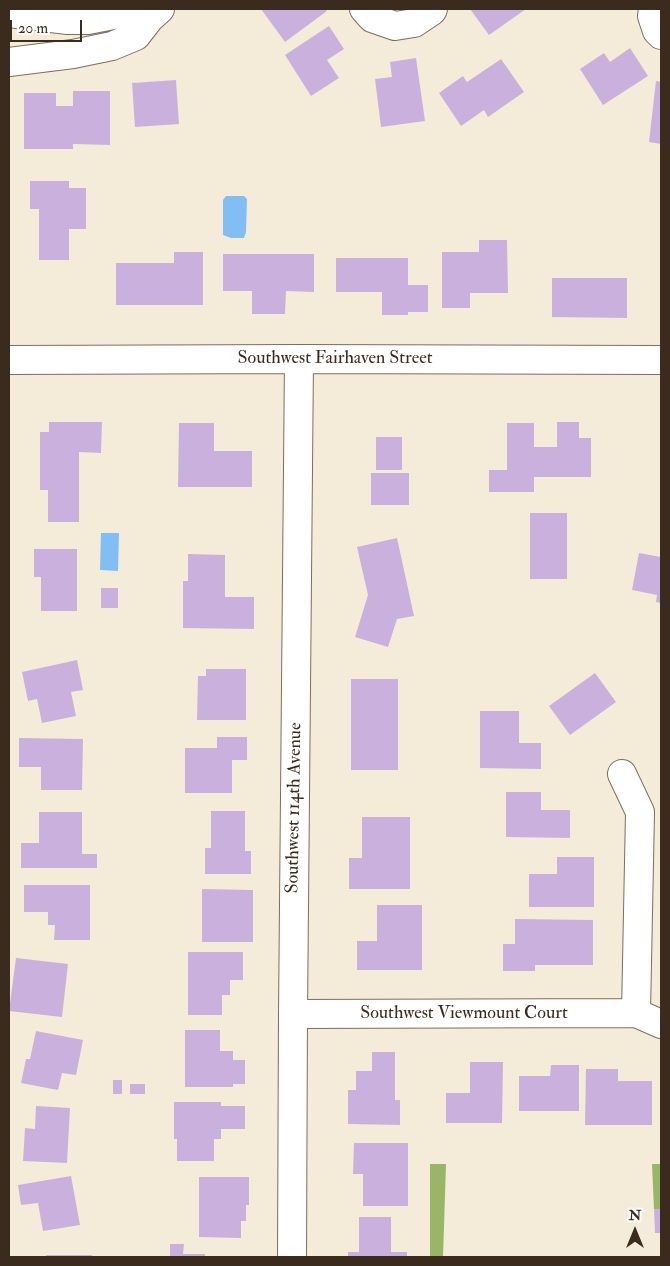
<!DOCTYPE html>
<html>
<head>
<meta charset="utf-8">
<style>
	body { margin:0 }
	#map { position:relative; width:670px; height:1266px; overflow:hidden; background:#f4ecd8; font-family:"IM FELL Double Pica",serif }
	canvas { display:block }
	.frame { position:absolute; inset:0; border:10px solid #3b2a1e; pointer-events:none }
	.north { position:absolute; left:610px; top:1206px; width:50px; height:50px; -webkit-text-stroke:4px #fff; paint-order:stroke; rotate:0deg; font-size:14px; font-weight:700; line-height:20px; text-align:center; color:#3b2a1e }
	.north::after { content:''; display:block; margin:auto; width:18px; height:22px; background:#3b2a1e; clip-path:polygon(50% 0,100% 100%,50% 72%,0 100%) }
	.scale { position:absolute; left:10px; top:20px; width:72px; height:22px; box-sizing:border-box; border:2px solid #3b2a1e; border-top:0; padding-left:6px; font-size:15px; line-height:18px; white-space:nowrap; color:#3b2a1e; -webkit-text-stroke:4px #fff; paint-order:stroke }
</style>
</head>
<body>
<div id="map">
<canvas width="670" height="1266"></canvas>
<div class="frame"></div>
<div class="north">N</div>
<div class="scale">20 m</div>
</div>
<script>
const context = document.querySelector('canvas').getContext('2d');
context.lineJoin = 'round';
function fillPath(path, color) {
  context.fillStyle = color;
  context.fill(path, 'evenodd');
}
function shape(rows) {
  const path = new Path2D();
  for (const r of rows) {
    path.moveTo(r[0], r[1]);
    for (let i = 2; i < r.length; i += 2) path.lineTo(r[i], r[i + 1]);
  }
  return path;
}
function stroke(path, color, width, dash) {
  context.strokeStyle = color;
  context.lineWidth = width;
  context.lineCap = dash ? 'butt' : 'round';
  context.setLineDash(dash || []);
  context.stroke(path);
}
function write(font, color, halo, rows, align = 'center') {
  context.font = font + ' "IM FELL Double Pica",serif';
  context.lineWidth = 4.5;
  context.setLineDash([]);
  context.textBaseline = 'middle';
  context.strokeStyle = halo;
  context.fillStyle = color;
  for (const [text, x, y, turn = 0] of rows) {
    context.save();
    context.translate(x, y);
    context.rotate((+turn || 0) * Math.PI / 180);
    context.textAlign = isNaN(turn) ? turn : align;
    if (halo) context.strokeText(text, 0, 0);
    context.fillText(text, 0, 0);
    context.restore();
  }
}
fillPath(shape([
	[430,1164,446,1164,443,1257,430,1257],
	[652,1164,661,1164,661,1209,654,1209]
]), '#99b567');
fillPath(shape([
	[226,196,244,196,247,199,246,232,244,238,231,238,223,235,223,200],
	[101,533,119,533,118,571,100,570]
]), '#80bef4');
fillPath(shape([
	[261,9,325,9,327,11,285,42],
	[470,9,526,9,489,35],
	[329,26,344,49,327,60,339,78,311,96,285,55],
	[630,48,648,76,603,105,580,69,604,53,610,62],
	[416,58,425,121,381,127,375,79,392,77,390,62],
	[501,59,524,92,488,117,484,110,461,126,439,93,463,76,467,82],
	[176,80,179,124,135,127,132,83],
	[656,81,661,82,661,144,649,142],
	[73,91,110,91,110,145,73,144,73,149,24,149,24,93,56,93,56,106,73,106],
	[30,181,69,181,69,188,86,188,86,229,69,229,69,260,39,260,39,209,30,209],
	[479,240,507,240,508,293,470,293,470,308,442,308,442,252,479,252],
	[174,252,203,252,203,305,116,305,116,263,174,263],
	[223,254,314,254,314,292,286,291,285,314,252,314,252,291,223,291],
	[336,258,408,258,408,285,428,285,428,312,408,312,408,315,382,315,382,292,336,292],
	[552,278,627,278,627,318,552,317],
	[49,422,102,422,101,453,79,452,79,522,48,522,48,490,40,490,40,432,49,432],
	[557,422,579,422,579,438,591,438,591,477,534,477,534,492,489,492,489,470,507,470,507,423,534,423,534,447,557,447],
	[179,423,214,423,214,451,252,451,252,487,178,487],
	[376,437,402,437,402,470,376,470],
	[371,473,409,473,409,505,371,505],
	[530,513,567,513,567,579,530,579],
	[397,538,414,616,397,619,388,647,355,637,368,595,357,547],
	[34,549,77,549,77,611,41,611,41,577,34,577],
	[639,553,661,557,661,603,656,602,657,595,632,590],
	[188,554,225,555,225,597,254,597,254,629,183,628,183,581,188,581],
	[101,588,118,588,118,608,101,608],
	[77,660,83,690,71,692,76,716,42,723,37,699,28,701,22,672],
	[206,669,246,669,246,720,197,720,198,676,206,676],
	[595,673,616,702,570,735,549,706],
	[351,679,398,679,398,770,351,770],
	[480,711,519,711,519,743,541,743,541,769,480,768],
	[217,737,247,737,247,760,232,760,232,793,185,793,185,748,217,748],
	[19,738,83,739,82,790,41,790,41,767,19,767],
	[506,792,541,792,541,810,570,810,570,838,506,837],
	[211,811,245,811,245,851,251,851,251,874,205,874,205,848,211,848],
	[39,812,82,812,82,854,97,854,97,868,21,868,21,843,39,843],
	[362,817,410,817,410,889,349,889,349,858,362,858],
	[557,857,594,857,594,907,529,907,529,874,557,874],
	[24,885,90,885,90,940,54,940,55,925,48,925,48,912,24,912],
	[202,889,253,890,253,942,202,942],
	[377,905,422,905,422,970,357,970,357,941,377,941],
	[515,919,593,920,593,965,535,965,535,971,503,971,503,944,515,944],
	[188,952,243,952,243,980,230,980,230,995,222,995,222,1015,188,1015],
	[16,958,68,964,62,1017,9,1011],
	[185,1030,220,1030,220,1051,233,1051,233,1060,245,1060,245,1084,233,1084,233,1087,185,1087],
	[36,1031,83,1040,76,1075,62,1073,58,1090,21,1083,26,1059,30,1059],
	[372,1052,395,1052,395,1100,400,1100,400,1125,348,1124,348,1090,356,1090,356,1071,372,1071],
	[470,1062,503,1062,502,1123,446,1123,446,1093,470,1093],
	[551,1065,579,1065,579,1111,519,1111,519,1076,550,1076],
	[586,1069,618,1069,618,1081,652,1081,652,1125,585,1125],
	[113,1080,122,1080,122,1094,113,1094],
	[130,1084,145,1084,145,1094,130,1094],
	[174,1102,221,1102,221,1106,245,1106,245,1129,221,1129,221,1139,214,1139,214,1161,177,1161,177,1139,174,1139],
	[36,1106,70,1108,67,1163,23,1161,25,1128,35,1129],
	[354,1143,408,1143,408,1206,363,1206,363,1174,353,1174],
	[71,1176,80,1225,43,1231,38,1203,21,1205,18,1185],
	[199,1177,249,1177,249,1205,246,1205,246,1221,241,1221,241,1238,199,1237],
	[654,1209,661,1209,661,1233,655,1233],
	[359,1217,391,1217,391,1252,407,1252,407,1257,348,1257,348,1252,359,1252],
	[170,1244,184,1244,183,1254,205,1254,205,1257,170,1257],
	[46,1255,92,1255,92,1257,46,1257]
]), '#cab1dd');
const minor = shape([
	[364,9,372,18,395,26,414,23,432,11,433,9],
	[653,9,652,16,657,31,661,35],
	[9,13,68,20,88,20,129,12,150,18],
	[9,62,73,54,112,46,136,36,150,18,160,9],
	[9,360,299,359,661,360],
	[622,774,640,812,636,1013],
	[293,1014,636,1013,661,1024],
	[292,1257,293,1014,299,359]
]);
stroke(minor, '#7c6e5f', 30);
stroke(minor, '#fff', 28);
write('18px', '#3b2a1e', '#fff', [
	["Southwest Fairhaven Street",335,359],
	["Southwest 114th Avenue",295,808,-89],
	["Southwest Viewmount Court",464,1014]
]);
</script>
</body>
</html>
